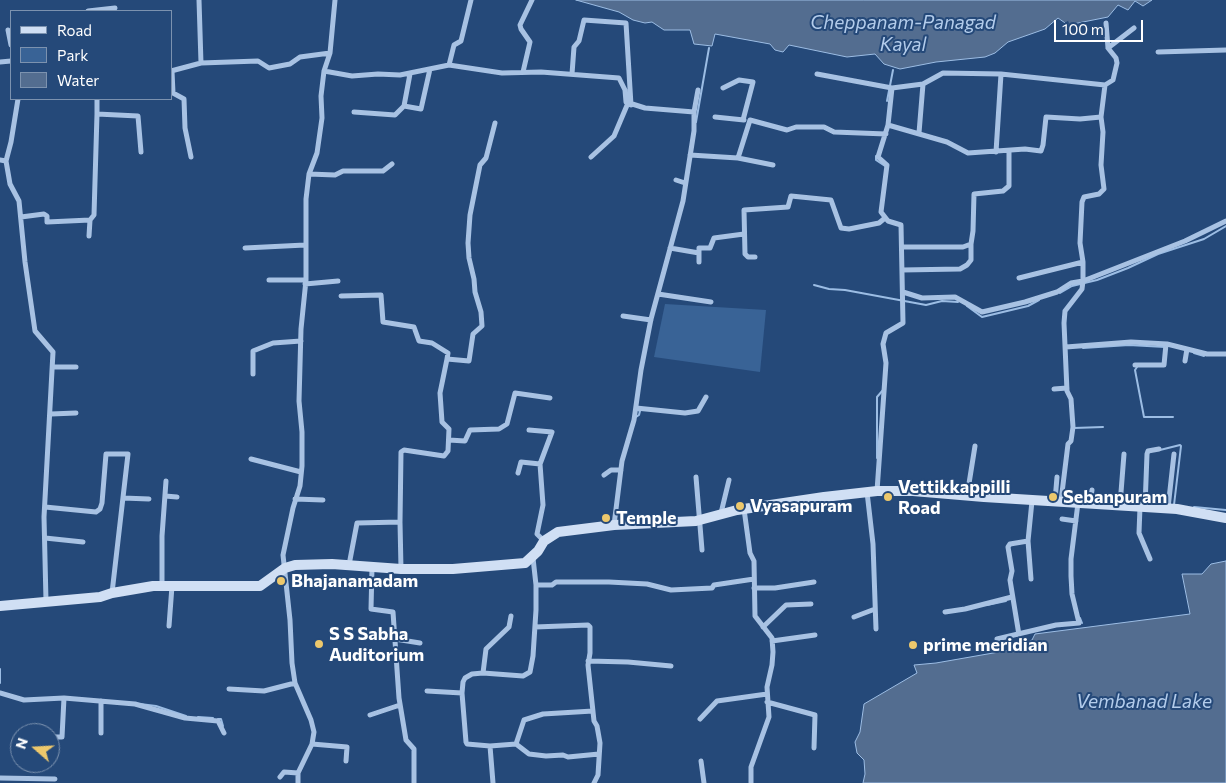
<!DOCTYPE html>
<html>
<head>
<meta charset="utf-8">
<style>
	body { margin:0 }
	#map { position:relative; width:1226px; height:783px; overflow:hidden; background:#254979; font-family:Commissioner,sans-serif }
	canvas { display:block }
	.legend { position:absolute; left:10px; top:10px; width:162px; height:90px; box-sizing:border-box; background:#254979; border:1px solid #7c92af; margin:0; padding:6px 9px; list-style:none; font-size:15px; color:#fff }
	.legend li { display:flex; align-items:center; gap:10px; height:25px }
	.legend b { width:25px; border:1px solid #7c92af }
	.north { position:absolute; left:10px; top:723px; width:50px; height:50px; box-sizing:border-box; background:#254979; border:1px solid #7c92af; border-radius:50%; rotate:289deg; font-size:14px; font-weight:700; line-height:20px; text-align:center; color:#fff }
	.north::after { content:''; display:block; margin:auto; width:18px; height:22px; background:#edc86c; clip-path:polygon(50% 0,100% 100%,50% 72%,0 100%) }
	.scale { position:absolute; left:1054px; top:20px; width:89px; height:22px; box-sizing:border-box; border:2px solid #fff; border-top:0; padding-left:6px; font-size:15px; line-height:18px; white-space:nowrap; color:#fff; -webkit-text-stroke:4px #254979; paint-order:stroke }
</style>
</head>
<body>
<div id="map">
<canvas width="1226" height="783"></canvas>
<ul class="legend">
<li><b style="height:6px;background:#d0dff4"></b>Road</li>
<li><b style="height:14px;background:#396396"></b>Park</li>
<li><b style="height:14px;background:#536d90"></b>Water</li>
</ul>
<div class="north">N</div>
<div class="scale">100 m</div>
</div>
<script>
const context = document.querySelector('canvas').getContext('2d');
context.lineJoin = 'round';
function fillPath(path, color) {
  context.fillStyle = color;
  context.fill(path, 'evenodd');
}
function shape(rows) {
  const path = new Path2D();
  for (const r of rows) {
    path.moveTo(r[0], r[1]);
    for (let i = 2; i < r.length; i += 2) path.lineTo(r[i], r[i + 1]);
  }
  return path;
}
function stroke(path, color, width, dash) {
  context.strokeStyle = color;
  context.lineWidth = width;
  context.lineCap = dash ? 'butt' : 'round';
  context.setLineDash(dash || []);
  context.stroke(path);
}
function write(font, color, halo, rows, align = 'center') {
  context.font = font + ' Commissioner,sans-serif';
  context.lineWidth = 4;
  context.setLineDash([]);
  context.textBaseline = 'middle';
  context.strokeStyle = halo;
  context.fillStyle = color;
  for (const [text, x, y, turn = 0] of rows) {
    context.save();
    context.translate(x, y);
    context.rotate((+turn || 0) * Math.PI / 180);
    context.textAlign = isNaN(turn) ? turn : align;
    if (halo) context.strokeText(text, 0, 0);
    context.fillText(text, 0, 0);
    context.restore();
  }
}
fillPath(shape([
	[665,304,766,310,760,372,654,357]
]), '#396396');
const water = shape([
	[576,0,1152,0,1143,6,1135,1,1128,10,1118,5,1108,17,1068,25,1058,18,1045,29,1008,42,995,53,985,57,936,62,900,69,884,64,875,54,847,57,789,45,783,52,775,50,770,44,715,34,712,46,694,44,690,30,664,30,652,22,645,23,633,20,619,12,576,0],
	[1226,561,1226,783,863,783,865,774,864,760,857,753,855,742,860,732,864,704,917,673,914,665,936,663,1016,649,1032,640,1035,634,1190,614,1182,574,1202,574,1211,564,1226,561]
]);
fillPath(water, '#536d90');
stroke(water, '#9cbde4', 1);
stroke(shape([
	[887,101,893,70],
	[696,122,709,48],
	[876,156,876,160,885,166],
	[814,285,829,289,845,290,926,305,942,301,958,302],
	[1060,293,1072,286,1097,280,1128,268,1158,254,1204,239,1226,226],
	[967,306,982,317,1028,306,1039,300],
	[1083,348,1129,345,1165,347],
	[1194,353,1204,356],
	[1137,367,1135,370,1144,417,1173,417],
	[636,417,639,415,640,411,638,410],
	[1074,428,1103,427],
	[1160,450,1180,445,1181,446,1174,505,1173,505],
	[877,458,877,397,883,390],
	[1062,496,1072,497],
	[1082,498,1107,500],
	[1194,507,1226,510],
	[987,605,1006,601],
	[1080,618,1082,623],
	[0,669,0,683],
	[140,704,156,706,186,716],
	[198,717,213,718],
	[218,719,221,719,223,726]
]), '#9cbde4', 2);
stroke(shape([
	[199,0,201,63],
	[88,11,115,8],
	[8,30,11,45],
	[1108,48,1134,28],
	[1158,52,1226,50],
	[0,62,11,61],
	[449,65,454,45,461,41,471,0],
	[171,71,201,63,258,61,269,68,290,64,300,57,330,53],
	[172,71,173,93,184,99,185,128,191,157],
	[324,71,352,76,378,74,400,75,449,65,502,73,541,72,619,78,625,90,626,102,645,108,694,112,694,131,683,201,651,319,641,370,634,420,622,461,614,525],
	[523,72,530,42,521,29,520,25,532,0],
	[572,74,574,47,579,41,584,20,626,23,631,105],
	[817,74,892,88,923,84,919,133],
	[923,84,943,73,1001,74,1105,85],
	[723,88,739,80,753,82,743,120],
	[97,99,97,114,138,116,141,152],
	[404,106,421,109,430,69],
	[354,112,395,115,404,106,410,74],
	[694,112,698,90],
	[715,117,744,120],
	[1101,117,1105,85,1113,80,1117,63,1116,58,1108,48,1106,23],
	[888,125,947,142,968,153,1025,149,1041,151,1043,145,1046,117,1080,119,1101,117,1103,132,1101,165,1104,189,1099,194,1084,197,1082,202,1080,243,1083,262,1083,281,1082,289,1065,311,1064,323,1067,391,1071,399,1073,427,1071,441,1068,444,1061,501],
	[996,152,1001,74],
	[690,155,738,158,750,120,787,130,796,127,824,127,834,132,886,134],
	[591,157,614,136,628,103],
	[738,158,773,165],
	[0,160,6,161,10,184,19,201,25,262,35,331,53,352,44,517,46,601],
	[6,161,11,142,18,99],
	[309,174,335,175,343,171,383,171,392,164],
	[676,180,685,183],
	[21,217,44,214,47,216,47,222,90,220,94,215,97,114],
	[89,236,90,220],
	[902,247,963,247,971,244,973,231,974,194,1003,191,1009,186,1009,151],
	[245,248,305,245],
	[670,248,699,253,699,248,710,248,714,238,744,234],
	[755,257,748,257,745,254,744,210,788,207,791,196,831,200,841,228,849,229,879,223,885,218],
	[699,262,699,253],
	[902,270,960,269,967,265,971,260,971,244],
	[1019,278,1083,262],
	[269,280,306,280],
	[305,284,338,281],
	[903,292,922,298,955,297,982,312,1025,302,1057,292,1071,283,1083,281,1185,241,1226,221],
	[658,294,711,302],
	[341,296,381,295,383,322,414,327,419,341,432,343,448,353,447,359],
	[623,316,651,320],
	[1066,347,1131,342,1167,344,1207,354,1226,354],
	[1185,361,1187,349],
	[1135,365,1164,365,1166,344],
	[53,367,76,367],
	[253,374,253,351,273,343,301,341],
	[1054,389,1067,388],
	[636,408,685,413,698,411,706,397],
	[51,414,76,413],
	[449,440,465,441,470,430,499,429,507,424,515,393,550,398],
	[251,459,301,472],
	[540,464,543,505,537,534,544,541],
	[518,473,521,462,540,464,552,432,529,430],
	[604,475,611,470,621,470],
	[696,477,702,550],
	[877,491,886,363,883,344,886,333,903,323,901,225,888,221,881,212,887,165,878,157,888,125,892,88],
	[867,492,873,544,876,629],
	[165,496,177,497],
	[967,496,975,446],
	[123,498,149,499],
	[295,499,323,500],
	[1055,501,1057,477],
	[1090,503,1092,490],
	[1120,505,1124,454],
	[45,507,96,512,100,509,102,503,106,454,128,454,112,593],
	[1140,507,1139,533,1150,559],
	[1145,507,1147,454,1148,451,1159,449],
	[1168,508,1174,454],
	[744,509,750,553,754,561,755,616,772,638,773,652,772,665,767,687,769,717,751,767,751,783],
	[721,513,729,480],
	[1062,519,1076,521],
	[45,538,83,542],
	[1028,541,1031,579],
	[349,565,357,523,400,522],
	[372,568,371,609,393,612,399,698,406,740,414,749,414,783],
	[401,569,400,522,401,452,404,450,444,456,448,451,449,429,442,422,440,393,447,359,469,361,473,334,482,326,481,312,475,292,474,279,469,258,468,243,470,215,480,165,486,158,495,123],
	[536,585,552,585,556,582,609,582,647,584,671,590,712,588,714,585,754,579],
	[162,586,162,536,166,481],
	[754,588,775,588,814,582],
	[945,612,965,609,1012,597],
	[854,617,875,609],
	[169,626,172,586],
	[535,627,588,625,590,627,590,653,588,665,594,721,597,726,600,743,598,775,594,783],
	[763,627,786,605,811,604],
	[1019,635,1010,580,1012,571,1008,547,1010,544,1028,541,1032,501],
	[395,639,420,643],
	[997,639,1056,625,1079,623,1072,594,1071,576,1071,559,1078,503],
	[772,641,815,635],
	[588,661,628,662,671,666],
	[483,673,486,649,509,627,511,616],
	[229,689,264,691,295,683],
	[427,691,462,693],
	[0,693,24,700,64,698,135,704,185,718,218,721,224,733],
	[101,701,101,733],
	[767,702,815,715,814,748],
	[370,715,400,705],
	[700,719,717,701,767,694],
	[50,737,62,737,64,698],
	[312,744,347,747,346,761],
	[516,744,524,720,543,714,593,711],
	[490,746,516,744,529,754,546,756,563,755,568,757,599,754],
	[701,761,704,783],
	[280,777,284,772,298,773],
	[0,778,55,779],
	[298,783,298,773,312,744,314,732,311,720,295,683,292,663,290,620,283,555,293,508,300,486,302,466,302,432,299,401,301,329,306,280,306,199,309,174,317,153,322,118,321,96,324,71,330,53,335,0],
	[493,783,490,746,467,744,466,742,462,693,463,682,465,678,472,674,483,673,523,676,530,672,533,656,536,610,536,585,533,558]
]), '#a8c2e3', 5);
stroke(shape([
	[0,606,100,597,112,593,153,586,260,586,285,568,295,565,332,564,401,569,453,569,525,563,538,551,544,541,558,532,614,525,696,521,737,510,824,497,877,491,913,491,984,497,1177,509,1226,518]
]), '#d0dff4', 10);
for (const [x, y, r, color] of [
	[888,497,5,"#edc86c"],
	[1053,497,5,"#edc86c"],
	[740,506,5,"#edc86c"],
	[606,518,5,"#edc86c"],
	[281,581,5,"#edc86c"],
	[319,644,5,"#edc86c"],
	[913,645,5,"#edc86c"]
]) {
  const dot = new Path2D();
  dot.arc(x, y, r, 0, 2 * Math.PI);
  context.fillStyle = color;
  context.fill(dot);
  stroke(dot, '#254979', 2);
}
write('bold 18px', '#fff', '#254979', [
	["Vettikkappilli",898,487],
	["Road",898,508],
	["Sebanpuram",1063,497],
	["Vyasapuram",750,506],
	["Temple",616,518],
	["Bhajanamadam",291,581],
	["S S Sabha",329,634],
	["Auditorium",329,655],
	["prime meridian",923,645]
], 'left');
write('italic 19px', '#b3cceb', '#254979', [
	["Cheppanam-Panagad",903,23],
	["Kayal",903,45],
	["Vembanad Lake",1144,702]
]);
</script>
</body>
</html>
